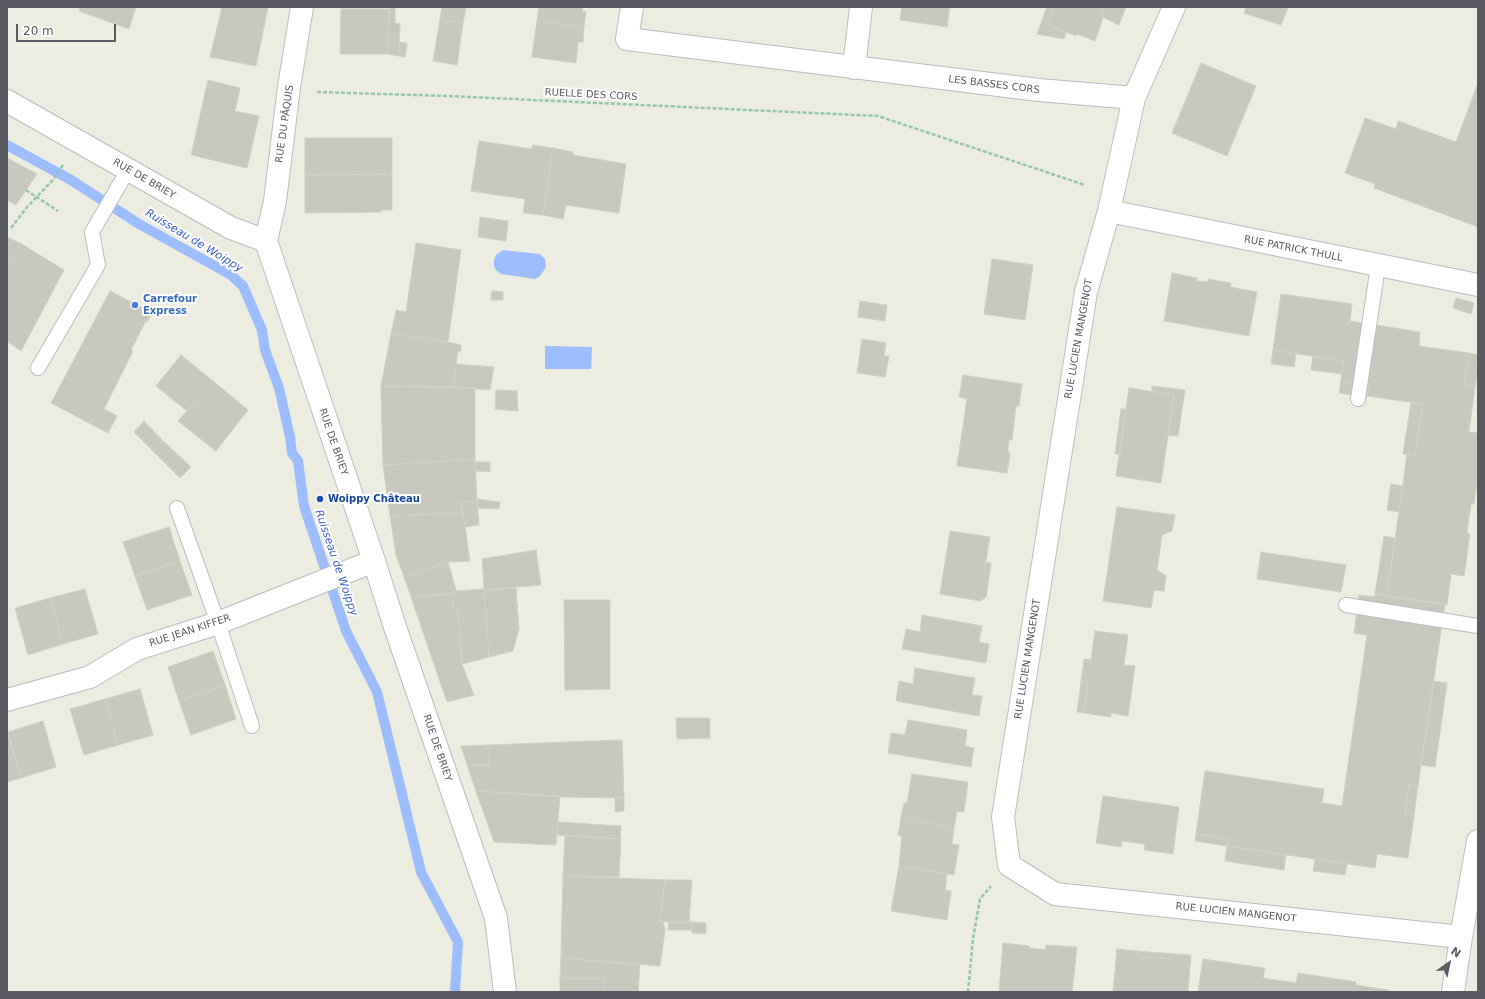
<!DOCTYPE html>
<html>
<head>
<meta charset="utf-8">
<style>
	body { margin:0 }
	#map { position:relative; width:1485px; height:999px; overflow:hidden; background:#ecece0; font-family:"DejaVu Sans",sans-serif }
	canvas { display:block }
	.frame { position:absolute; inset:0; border:8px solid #595a62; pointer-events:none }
	.north { position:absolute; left:1429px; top:943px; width:40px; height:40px; -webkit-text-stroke:3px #fff; paint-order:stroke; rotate:33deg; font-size:11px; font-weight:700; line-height:16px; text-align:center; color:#595a62 }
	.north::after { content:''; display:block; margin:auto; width:14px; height:18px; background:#595a62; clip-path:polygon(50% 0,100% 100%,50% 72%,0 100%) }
	.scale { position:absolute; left:16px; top:24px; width:100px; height:18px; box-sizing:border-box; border:2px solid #595a62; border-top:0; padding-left:5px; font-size:12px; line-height:14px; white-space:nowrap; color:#595a62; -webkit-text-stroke:3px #fff; paint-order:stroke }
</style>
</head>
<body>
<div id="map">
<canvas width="1485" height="999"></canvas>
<div class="frame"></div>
<div class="north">N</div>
<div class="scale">20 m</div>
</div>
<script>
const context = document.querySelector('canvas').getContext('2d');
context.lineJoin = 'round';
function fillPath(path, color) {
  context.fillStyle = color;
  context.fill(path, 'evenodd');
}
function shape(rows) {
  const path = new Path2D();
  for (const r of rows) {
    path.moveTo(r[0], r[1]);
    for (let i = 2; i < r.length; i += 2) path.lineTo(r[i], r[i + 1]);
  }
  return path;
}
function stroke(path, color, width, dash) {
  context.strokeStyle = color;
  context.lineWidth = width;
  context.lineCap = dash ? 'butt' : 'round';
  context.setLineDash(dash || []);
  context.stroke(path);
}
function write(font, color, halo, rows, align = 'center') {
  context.font = font + ' "DejaVu Sans",sans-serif';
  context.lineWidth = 4;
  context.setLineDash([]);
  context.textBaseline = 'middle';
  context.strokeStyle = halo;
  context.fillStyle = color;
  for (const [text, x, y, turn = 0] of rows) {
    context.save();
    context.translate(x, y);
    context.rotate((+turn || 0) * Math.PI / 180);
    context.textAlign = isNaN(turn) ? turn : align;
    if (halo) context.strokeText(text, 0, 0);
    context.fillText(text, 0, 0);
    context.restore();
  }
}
fillPath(shape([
	[503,250,540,254,545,259,546,267,540,276,535,279,501,274,496,270,494,267,494,261,496,255],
	[545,346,592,347,591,369,545,369]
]), '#9dbdff');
stroke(shape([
	[7,145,71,180,139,224,231,275,243,286,262,330,265,350,279,388,290,437,292,453,298,461,304,506,346,631,377,692,421,872,458,942,455,992]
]), '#9dbdff', 10);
const building = shape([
	[80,7,136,7,129,29,79,11,80,7],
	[222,7,268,7,256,66,210,57,222,7],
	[442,7,466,7,463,23,440,19,442,7],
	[539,7,583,7,582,11,586,12,584,27,537,21,539,7],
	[902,7,950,7,947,27,900,20,902,7],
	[1047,7,1054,7,1047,25,1066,32,1064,39,1037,34,1047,7],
	[1054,7,1105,7,1101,16,1103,18,1095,41,1077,34,1076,36,1047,25,1054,7],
	[1105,7,1126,7,1119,25,1101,16,1105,7],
	[1246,7,1288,7,1281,25,1244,13,1246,7],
	[395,8,395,23,400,24,399,56,388,54,389,9,395,8],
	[341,9,389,9,388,54,340,54,341,9],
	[440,19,463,23,457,65,433,61,440,19],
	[537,21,584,27,583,42,578,42,576,63,532,57,537,21],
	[399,42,407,43,405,57,399,56,399,42],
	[1201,63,1256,86,1227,156,1172,133,1201,63],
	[208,80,240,88,235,111,259,116,247,168,191,155,208,80],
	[1478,83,1478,227,1374,188,1375,184,1345,173,1365,118,1396,129,1398,121,1456,142,1478,83],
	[305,138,392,138,392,174,305,175,305,138],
	[479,141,532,149,533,145,553,148,543,215,523,213,525,199,471,191,479,141],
	[553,148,573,152,573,155,626,164,619,213,566,205,563,219,543,215,553,148],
	[7,158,37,174,16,205,7,200,7,158],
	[381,174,392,174,392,210,381,210,381,212,305,213,305,175,381,174],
	[480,217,508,221,506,241,478,237,480,217],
	[7,237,20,243,7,268,7,237],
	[20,243,64,270,21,351,7,341,7,268,20,243],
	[416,243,461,250,448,342,391,334,396,310,406,312,416,243],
	[992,259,1033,265,1025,320,984,314,992,259],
	[1172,273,1197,278,1196,281,1207,282,1208,279,1231,283,1230,287,1257,292,1249,336,1164,321,1172,273],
	[110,291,152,313,147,322,145,322,131,350,133,351,104,409,117,416,108,433,51,403,110,291],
	[492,291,503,292,503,300,491,300,492,291],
	[1281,294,1352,304,1350,321,1420,332,1419,346,1469,353,1464,385,1475,387,1469,432,1478,433,1478,474,1474,504,1471,504,1467,533,1470,534,1464,576,1451,574,1447,605,1387,596,1407,455,1415,456,1423,404,1367,396,1369,385,1341,381,1344,361,1273,350,1281,294],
	[1456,298,1474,303,1471,314,1453,308,1456,298],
	[860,301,887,305,885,321,858,317,860,301],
	[391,334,448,342,461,345,461,351,458,351,453,387,381,386,391,334],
	[862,339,886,343,884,356,889,356,885,377,857,373,862,339],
	[1273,350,1296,354,1294,367,1271,364,1273,350],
	[1469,353,1478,355,1478,368,1475,387,1464,385,1469,353],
	[181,355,213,381,187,411,156,386,181,355],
	[1313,356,1344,361,1342,374,1311,370,1313,356],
	[456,364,494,367,490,390,453,387,456,364],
	[963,375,1022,384,1019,406,1016,406,1012,440,1009,440,1008,450,1010,454,1007,473,957,466,967,399,959,397,963,375],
	[213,381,248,410,216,451,178,421,213,381],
	[1341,381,1369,385,1367,397,1339,393,1341,381],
	[381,386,475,388,475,459,383,465,381,386],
	[1152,386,1185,390,1178,436,1168,435,1174,395,1152,391,1152,386],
	[1129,388,1174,395,1161,483,1116,476,1129,388],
	[496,390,517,391,518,411,495,409,496,390],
	[1411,403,1423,404,1415,456,1403,454,1411,403],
	[1121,409,1126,409,1120,454,1115,454,1121,409],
	[144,421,162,440,153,451,134,432,144,421],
	[162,440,191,467,180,478,153,451,162,440],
	[475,459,477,501,461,502,463,513,390,516,383,465,475,459],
	[475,462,490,462,490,472,476,471,475,462],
	[1391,484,1403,486,1399,512,1387,510,1391,484],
	[477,499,500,502,499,509,477,508,477,499],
	[477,501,479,525,465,527,461,502,477,501],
	[1117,507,1175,515,1172,531,1162,535,1157,570,1166,576,1164,591,1154,590,1151,608,1103,601,1117,507],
	[463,513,470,561,448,562,404,577,396,555,390,516,463,513],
	[169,527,180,561,135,576,123,542,169,527],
	[950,531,990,537,983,578,988,584,986,597,980,601,940,594,950,531],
	[1384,536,1395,538,1387,596,1375,594,1384,536],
	[536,550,541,585,484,590,482,559,536,550],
	[1261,552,1346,565,1341,592,1257,579,1261,552],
	[180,561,192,595,147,610,135,576,180,561],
	[448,562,457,593,411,597,404,577,448,562],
	[986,562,991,563,988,584,983,578,986,562],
	[516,588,519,629,513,651,489,657,484,590,516,588],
	[85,589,98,634,63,644,50,598,85,589],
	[484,589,489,657,462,664,458,611,454,611,451,594,457,593,456,591,484,589],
	[451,594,454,611,458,611,462,664,474,695,447,702,411,597,451,594],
	[1375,594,1445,604,1418,785,1409,784,1405,814,1414,816,1408,858,1377,854,1375,868,1227,846,1228,839,1196,834,1205,771,1324,789,1322,803,1342,806,1367,635,1354,633,1359,595,1375,597,1375,594],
	[50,598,63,644,28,655,15,608,50,598],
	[564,600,610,600,610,689,565,690,564,600],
	[922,615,982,626,979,642,989,644,986,663,902,649,906,629,920,632,922,615],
	[1095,631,1128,635,1124,665,1135,666,1128,716,1111,713,1111,717,1084,713,1088,683,1081,682,1084,659,1091,660,1095,631],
	[213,651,225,685,179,701,168,667,213,651],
	[915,668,975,678,972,695,982,696,979,716,896,701,899,681,913,684,915,668],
	[1434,681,1447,683,1435,767,1421,765,1434,681],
	[1081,682,1088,683,1084,713,1077,712,1081,682],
	[225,685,236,719,191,735,179,701,225,685],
	[140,689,153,735,118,745,105,699,140,689],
	[105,699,118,745,84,755,70,709,105,699],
	[676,718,710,718,710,738,677,739,676,718],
	[908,720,967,730,965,746,974,748,971,767,888,753,891,733,905,735,908,720],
	[43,721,56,767,21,778,8,732,43,721],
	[7,732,21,778,7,782,7,732],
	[622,740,624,798,560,797,476,791,467,765,489,765,488,745,622,740],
	[488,745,489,765,467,765,461,746,488,745],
	[912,774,968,782,964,812,957,811,954,828,901,818,904,803,907,803,912,774],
	[1409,784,1418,785,1414,816,1405,814,1409,784],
	[476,791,560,796,556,845,494,842,476,791],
	[1103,796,1179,807,1173,854,1144,850,1145,844,1122,841,1121,847,1096,843,1103,796],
	[615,798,624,798,624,811,615,812,615,798],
	[901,818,954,828,952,844,959,845,954,875,899,866,902,836,898,835,901,818],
	[558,822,621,826,620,839,557,835,558,822],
	[1196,834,1228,839,1227,846,1195,841,1196,834],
	[565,835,621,839,619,877,563,876,565,835],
	[1227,846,1286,855,1284,870,1225,861,1227,846],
	[1315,859,1347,864,1345,875,1313,871,1315,859],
	[899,866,947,874,945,890,951,891,947,920,891,911,899,866],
	[563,876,665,880,660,922,663,922,665,930,660,966,561,958,563,876],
	[665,880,692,880,689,922,660,922,665,880],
	[669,922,692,922,692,930,668,930,669,922],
	[692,922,706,923,706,934,692,933,692,922],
	[1003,943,1029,946,1029,948,1045,950,1046,945,1077,947,1072,992,999,992,1003,943],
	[1117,949,1137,951,1137,956,1173,959,1174,954,1191,955,1188,992,1113,992,1117,949],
	[1137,951,1174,954,1173,959,1137,956,1137,951],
	[561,958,640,965,638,992,603,992,604,978,560,978,561,958],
	[1203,959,1265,968,1263,978,1296,983,1298,973,1356,982,1356,985,1389,990,1389,992,1198,992,1203,959],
	[560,978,604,978,603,992,560,992,560,978]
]);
fillPath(building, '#c7c7bd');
stroke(building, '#d1d0be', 1);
const service = shape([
	[38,368,98,265,92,232,128,170],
	[1358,399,1378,266],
	[177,508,218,623,252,726],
	[1346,605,1478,626]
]);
const minor = shape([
	[632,7,627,39,1039,90,1134,98],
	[1174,7,1134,98,1109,211,1086,292,1003,817,1009,865,1055,894,1461,937],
	[854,68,861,7],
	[1109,211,1478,285],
	[7,700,90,677,137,649,218,623,374,561],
	[1453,992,1461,937,1478,841]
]);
const tertiary = shape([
	[7,101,231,228,266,241],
	[266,241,374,561,395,627,496,918,505,992],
	[266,241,275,201,289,87,302,7]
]);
stroke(service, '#bbbcc2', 16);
stroke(minor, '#bbbcc2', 24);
stroke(tertiary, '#bbbcc2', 24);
stroke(shape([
	[317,92,448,96,878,116,1085,185],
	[26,190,58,211],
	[11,228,28,206,52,181,63,165],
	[968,992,973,939,980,899,991,886]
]), '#94c6af', 2.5, [4, 2]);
stroke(service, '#fff', 14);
stroke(minor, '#fff', 22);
stroke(tertiary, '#fff', 22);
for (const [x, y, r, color] of [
	[135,305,4,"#3f7fe0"],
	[320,499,4,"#1a4fb4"]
]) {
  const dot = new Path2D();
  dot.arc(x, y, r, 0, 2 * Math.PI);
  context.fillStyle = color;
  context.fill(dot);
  stroke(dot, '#fff', 1.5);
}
write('10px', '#595a62', '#fff', [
	["LES BASSES CORS",994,85,7],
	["RUELLE DES CORS",591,95,3],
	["RUE DU PÂQUIS",285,124,-82],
	["RUE DE BRIEY",144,179,30],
	["RUE PATRICK THULL",1293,249,11],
	["RUE LUCIEN MANGENOT",1079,339,-80],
	["RUE DE BRIEY",333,442,71],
	["RUE JEAN KIFFER",190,631,-18],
	["RUE LUCIEN MANGENOT",1028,659,-81],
	["RUE DE BRIEY",437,748,71],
	["RUE LUCIEN MANGENOT",1236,913,6]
]);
write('bold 10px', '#366cbe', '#fff', [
	["Carrefour",143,299],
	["Express",143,311]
], 'left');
write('bold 10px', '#164399', '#fff', [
	["Woippy Château",328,499]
], 'left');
write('italic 11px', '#3d5ec5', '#fff', [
	["Ruisseau de Woippy",194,241,31],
	["Ruisseau de Woippy",336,563,71]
]);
</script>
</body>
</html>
